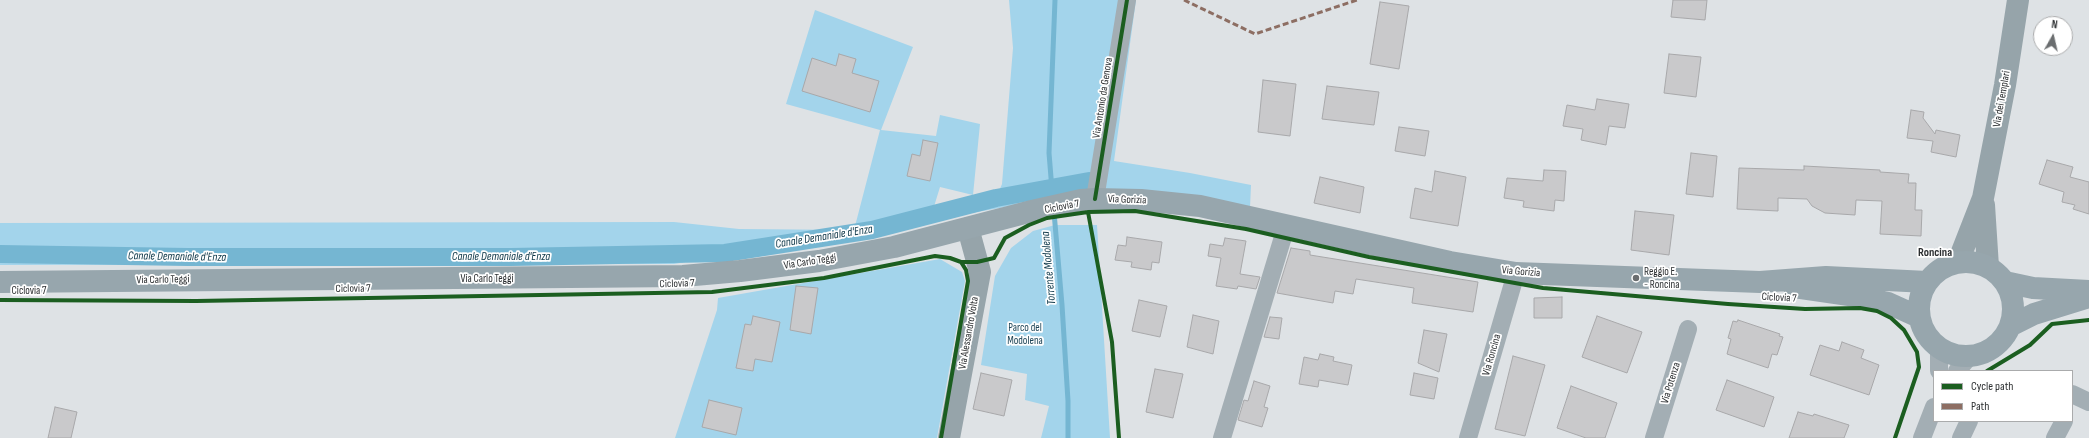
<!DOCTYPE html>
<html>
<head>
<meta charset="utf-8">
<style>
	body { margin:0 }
	#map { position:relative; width:2089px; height:438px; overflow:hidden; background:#dee2e5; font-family:"Sofia Sans Condensed",sans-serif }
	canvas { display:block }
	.legend { position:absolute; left:1933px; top:370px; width:140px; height:52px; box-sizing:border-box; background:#fff; border:1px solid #aaabac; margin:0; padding:5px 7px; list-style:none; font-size:12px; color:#2b2e30 }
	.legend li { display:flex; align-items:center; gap:8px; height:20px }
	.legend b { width:20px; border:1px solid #aaabac }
	.north { position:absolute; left:2033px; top:16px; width:40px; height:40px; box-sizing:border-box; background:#fff; border:1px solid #aaabac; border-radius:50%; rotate:8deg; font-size:11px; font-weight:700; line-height:16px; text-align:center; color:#2b2e30 }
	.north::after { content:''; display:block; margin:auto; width:14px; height:18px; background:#6a6d6f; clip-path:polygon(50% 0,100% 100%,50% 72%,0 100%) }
</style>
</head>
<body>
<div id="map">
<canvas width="2089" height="438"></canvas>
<ul class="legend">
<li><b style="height:5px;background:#1b5e20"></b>Cycle path</li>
<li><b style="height:5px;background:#8d6e63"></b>Path</li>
</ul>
<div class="north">N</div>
</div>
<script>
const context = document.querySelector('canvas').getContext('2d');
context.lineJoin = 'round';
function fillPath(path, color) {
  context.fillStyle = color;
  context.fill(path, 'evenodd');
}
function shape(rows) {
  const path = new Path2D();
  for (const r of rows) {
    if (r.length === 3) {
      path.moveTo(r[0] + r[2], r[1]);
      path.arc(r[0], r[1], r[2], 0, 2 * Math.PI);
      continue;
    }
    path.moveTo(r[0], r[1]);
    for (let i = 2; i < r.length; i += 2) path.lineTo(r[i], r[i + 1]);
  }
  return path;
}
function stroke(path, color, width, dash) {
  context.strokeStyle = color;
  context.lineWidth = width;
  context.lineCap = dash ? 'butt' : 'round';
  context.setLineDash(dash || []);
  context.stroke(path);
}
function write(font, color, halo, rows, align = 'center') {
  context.font = font + ' "Sofia Sans Condensed",sans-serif';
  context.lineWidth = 3.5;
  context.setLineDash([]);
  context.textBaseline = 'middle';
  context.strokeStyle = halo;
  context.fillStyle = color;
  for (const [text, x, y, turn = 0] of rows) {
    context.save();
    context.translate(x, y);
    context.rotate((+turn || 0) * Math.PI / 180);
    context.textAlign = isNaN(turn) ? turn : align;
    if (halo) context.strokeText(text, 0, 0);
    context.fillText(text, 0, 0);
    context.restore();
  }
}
fillPath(shape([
	[1009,0,1136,0,1114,161,1190,173,1251,185,1250,208,1069,192,1000,208,674,264,0,265,0,223,674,222,739,229,854,230,880,130,786,104,815,10,913,47,881,130,936,136,940,115,980,124,973,195,940,187,932,213,996,198,1002,184,1013,48],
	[1055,225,1097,225,1110,438,1041,438,1049,406,1025,400,1027,374,981,365,995,276,1011,248,1033,231],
	[940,259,962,272,965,281,937,438,675,438,717,310,718,298]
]), '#a3d4eb');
stroke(shape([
	[1053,202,1049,153,1055,0],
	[1054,212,1062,305,1068,401,1068,438]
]), '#75b6d2', 5);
stroke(shape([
	[0,254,188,257,511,257,725,253,872,230,996,198,1089,181]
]), '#75b6d2', 18);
const building = shape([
	[1673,0,1707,0,1705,20,1671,17,1673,0],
	[1380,2,1409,6,1399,69,1370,64,1380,2],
	[839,54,856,59,852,73,879,81,870,112,802,91,812,58,836,66,839,54],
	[1669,54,1701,57,1696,97,1664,93,1669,54],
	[1263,80,1296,84,1290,136,1258,132,1263,80],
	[1327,86,1379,92,1374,125,1322,119,1327,86],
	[1597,99,1629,104,1625,128,1609,126,1606,145,1581,140,1583,129,1563,126,1567,105,1595,110,1597,99],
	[1911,110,1924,112,1923,118,1935,134,1936,130,1960,135,1956,157,1931,152,1933,141,1907,138,1911,110],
	[1399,127,1429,131,1425,156,1395,151,1399,127],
	[923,140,938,143,930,181,907,176,912,154,920,156,923,140],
	[1691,153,1717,156,1713,197,1686,194,1691,153],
	[2047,160,2073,167,2070,177,2089,182,2089,214,2073,209,2075,205,2062,202,2064,192,2039,184,2047,160],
	[1804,166,1880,170,1880,172,1909,174,1908,183,1916,183,1915,210,1922,210,1921,236,1880,234,1882,201,1856,200,1855,215,1825,213,1812,206,1807,199,1778,198,1778,211,1737,209,1739,168,1804,170,1804,166],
	[1544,170,1566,171,1564,201,1555,200,1554,211,1523,207,1524,201,1504,198,1507,178,1543,181,1544,170],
	[1435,171,1466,177,1458,226,1410,218,1415,188,1432,192,1435,171],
	[1320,177,1364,187,1360,213,1314,203,1320,177],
	[1635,211,1674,215,1669,255,1631,250,1635,211],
	[1127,237,1162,242,1159,263,1152,262,1151,270,1131,267,1132,262,1115,260,1118,245,1126,246,1127,237],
	[1225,238,1246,241,1240,274,1260,277,1256,289,1238,286,1237,289,1216,286,1221,258,1208,256,1210,244,1223,246,1225,238],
	[1291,248,1310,251,1310,255,1478,282,1473,312,1412,303,1414,288,1356,279,1353,294,1335,291,1333,303,1277,293,1291,248],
	[796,286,818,288,811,334,790,330,796,286],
	[1562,297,1562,318,1534,318,1534,298,1562,297],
	[1139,300,1167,306,1160,337,1132,331,1139,300],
	[1193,315,1219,321,1213,354,1187,347,1193,315],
	[753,316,780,322,772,362,755,359,753,371,736,368,745,324,751,325,753,316],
	[1597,316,1642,332,1627,373,1582,357,1597,316],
	[1270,317,1282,318,1279,339,1264,337,1270,317],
	[1738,320,1780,334,1779,336,1783,337,1777,355,1772,354,1768,368,1727,354,1731,339,1728,338,1733,321,1737,322,1738,320],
	[1424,330,1447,334,1439,372,1418,363,1424,330],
	[1842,342,1864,350,1861,358,1879,365,1869,395,1810,375,1820,345,1839,351,1842,342],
	[1320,354,1334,357,1333,361,1352,365,1348,385,1319,380,1318,387,1299,384,1304,357,1318,360,1320,354],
	[1513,356,1545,365,1525,436,1495,429,1513,356],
	[1155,369,1183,374,1173,418,1146,412,1155,369],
	[981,373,1012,380,1004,416,973,409,981,373],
	[1414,373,1438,378,1434,399,1410,395,1414,373],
	[1727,380,1774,397,1764,427,1716,410,1727,380],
	[1254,381,1270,386,1264,407,1268,408,1262,427,1238,420,1244,400,1248,401,1254,381],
	[1571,386,1617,403,1605,438,1586,438,1557,428,1571,386],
	[709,400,742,408,736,435,702,427,709,400],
	[55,407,77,412,71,438,48,438,55,407],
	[1798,412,1813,416,1814,414,1849,425,1844,438,1789,438,1798,412]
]);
fillPath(building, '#c9c9cb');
stroke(building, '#a8a8aa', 1);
stroke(shape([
	[1095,199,1127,0],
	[1939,371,1939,349],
	[1957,371,1969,357],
	[2072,394,2089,402],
	[1222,438,1286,227],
	[1468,438,1516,273],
	[1654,438,1688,329],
	[1922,438,1934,407],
	[1961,438,1969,421],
	[2055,438,2064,421]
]), '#a3aeb4', 18);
stroke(shape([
	[1984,205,1988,267],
	[1958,262,1983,198,2005,85,2018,0],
	[949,438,980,272,968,228]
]), '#96a4aa', 22);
stroke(shape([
	[1966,309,47],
	[0,282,683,276,740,271,819,261,894,247,1032,211,1081,200,1095,199,1141,200,1200,206,1450,262,1516,273,1760,282,1826,277,1927,282],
	[2005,282,2033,288,2089,291],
	[1794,287,1856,296,1888,303,1919,317],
	[2012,325,2034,314,2089,297]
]), '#97a6ad', 22);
stroke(shape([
	[1184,0,1255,34,1357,0]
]), '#8d6e63', 3, [6, 3]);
stroke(shape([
	[1095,199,1127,0],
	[1088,212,1112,342,1119,438],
	[0,300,196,301,712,292,824,278,935,256,950,258,961,262,977,262,994,258,1005,238,1029,225,1047,218,1088,212,1135,211,1246,229,1369,257,1543,288,1728,304,1805,309,1860,308,1877,311,1891,318,1904,330,1917,352,1919,367,1895,438],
	[1987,371,2030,345,2052,324,2089,320],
	[941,438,968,281,966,270,961,262]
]), '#1b5e20', 4);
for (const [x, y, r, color] of [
	[1636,278,4,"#6a6d6f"]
]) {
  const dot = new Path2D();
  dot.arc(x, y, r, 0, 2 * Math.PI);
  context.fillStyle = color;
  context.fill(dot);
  stroke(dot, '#fff', 1.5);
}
write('11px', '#2b2e30', '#fff', [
	["Via Antonio da Genova",1103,98,-81],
	["Via dei Templari",2002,99,-80],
	["Via Gorizia",1127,200,2],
	["Ciclovia 7",1062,207,-11],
	["Via Carlo Teggi",810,262,-9],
	["Via Gorizia",1521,272,5],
	["Via Carlo Teggi",487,279],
	["Via Carlo Teggi",163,280,-1],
	["Ciclovia 7",677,284,-2],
	["Ciclovia 7",353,289,-1],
	["Ciclovia 7",29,291],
	["Ciclovia 7",1779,298,3],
	["Via Alessandro Volta",969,333,-80],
	["Via Roncina",1492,355,-74],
	["Via Potenza",1671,383,-73]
]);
write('11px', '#2b2e30', '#fff', [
	["Reggio E.",1644,272],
	["- Roncina",1644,285]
], 'left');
write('11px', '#1d4456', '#fff', [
	["Parco del",1025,328],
	["Modolena",1025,341]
]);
write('italic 12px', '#0c3647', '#fff', [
	["Canale Demaniale d'Enza",824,237,-9],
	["Canale Demaniale d'Enza",177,257,1],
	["Canale Demaniale d'Enza",501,257],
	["Torrente Modolena",1049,268,-95]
]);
write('bold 12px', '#2b2e30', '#fff', [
	["Roncina",1935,253]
]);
</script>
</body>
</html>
